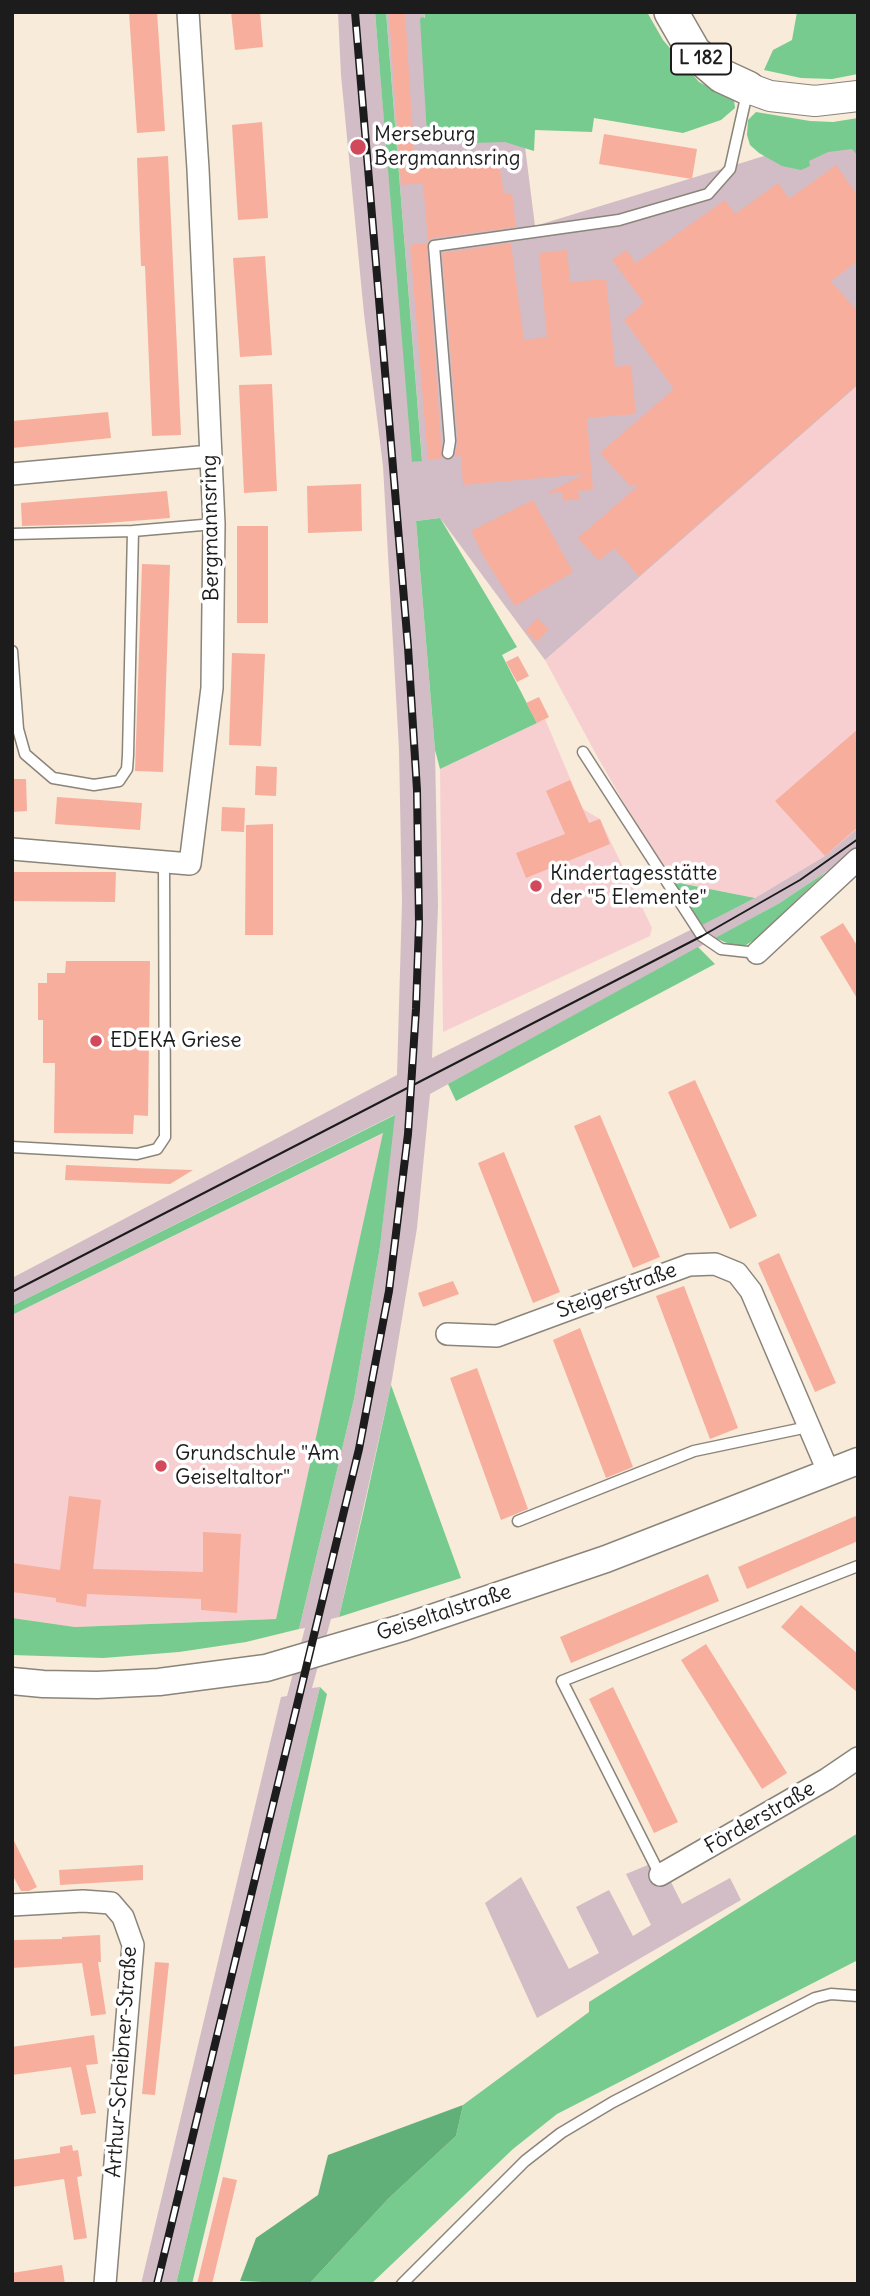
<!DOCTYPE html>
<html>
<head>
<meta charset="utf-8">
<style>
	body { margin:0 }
	#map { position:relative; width:870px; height:2296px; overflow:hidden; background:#f8ebd9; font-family:Delius,sans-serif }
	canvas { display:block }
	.frame { position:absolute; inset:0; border:14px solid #1c1c1c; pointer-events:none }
</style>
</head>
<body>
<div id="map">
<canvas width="870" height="2296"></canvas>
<div class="frame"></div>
</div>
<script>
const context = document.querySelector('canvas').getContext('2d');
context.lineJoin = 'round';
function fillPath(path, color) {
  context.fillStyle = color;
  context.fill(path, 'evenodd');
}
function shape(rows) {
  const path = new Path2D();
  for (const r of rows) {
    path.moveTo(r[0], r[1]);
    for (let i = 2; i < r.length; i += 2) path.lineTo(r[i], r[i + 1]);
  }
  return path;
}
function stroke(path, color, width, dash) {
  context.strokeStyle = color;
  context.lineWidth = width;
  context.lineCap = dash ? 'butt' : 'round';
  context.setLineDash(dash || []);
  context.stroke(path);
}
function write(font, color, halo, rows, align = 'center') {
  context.font = font + ' Delius,sans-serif';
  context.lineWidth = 7;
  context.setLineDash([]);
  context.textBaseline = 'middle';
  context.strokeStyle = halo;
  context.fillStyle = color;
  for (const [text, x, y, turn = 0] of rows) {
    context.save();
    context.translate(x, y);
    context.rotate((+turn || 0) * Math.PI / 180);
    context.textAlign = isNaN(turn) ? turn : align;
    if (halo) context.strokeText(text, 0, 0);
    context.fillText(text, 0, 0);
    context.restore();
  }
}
fillPath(shape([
	[858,385,858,828,825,856,755,898,669,881,597,756,545,660],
	[545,719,583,809,600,819,652,928,650,936,443,1032,440,769],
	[384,1133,276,1619,75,1627,12,1618,12,1315]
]), '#f7cfd1');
fillPath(shape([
	[338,12,375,12,413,462,422,460,386,12,424,12,435,139,523,131,535,226,846,131,858,148,858,385,545,660,440,518,416,521,435,750,438,906,432,1058,755,898,825,856,858,828,858,847,826,872,778,904,430,1094,417,1228,391,1385,339,1617,331,1619,312,1688,320,1687,176,2284,141,2284,281,1697,287,1696,305,1628,299,1629,354,1399,380,1247,394,1115,12,1306,12,1278,397,1075,402,902,399,750,383,466,364,314,341,75],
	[660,1860,682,1904,730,1878,741,1900,537,2018,485,1903,521,1877,569,1969,599,1953,576,1907,609,1890,633,1936,651,1925,626,1874]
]), '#d2bdc6');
fillPath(shape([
	[375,12,386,12,422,461,412,462],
	[424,12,647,12,663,40,699,82,734,100,735,108,721,120,683,133,594,118,592,132,535,130,534,151,505,142,436,144,430,141,427,134,420,19,422,17,425,18],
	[797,12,858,12,858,74,832,79,801,78,764,70,773,50,792,40],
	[756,112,810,121,833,122,858,118,858,156,852,149,828,152,809,161,810,166,801,170,782,166,759,153,750,145,747,135,748,120],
	[440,518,517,647,502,655,537,723,440,769,435,750,416,521],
	[826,872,756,939,746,945,732,945,715,938,778,904],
	[669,881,755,898,702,925],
	[698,947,715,964,456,1101,448,1084],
	[395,1115,380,1247,354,1399,299,1629,246,1642,179,1652,103,1658,12,1655,12,1618,75,1627,276,1619,383,1133,12,1315,12,1306],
	[391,1385,461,1578,339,1617,364,1509],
	[320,1687,327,1694,220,2168,192,2284,176,2284],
	[858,1833,858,1960,557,2114,513,2149,371,2284,309,2284,389,2198,456,2136,463,2105,589,2012,589,2002]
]), '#77cb8e');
fillPath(shape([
	[463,2105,456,2136,389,2198,309,2284,240,2281,256,2238,318,2195,328,2155]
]), '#61af79');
fillPath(shape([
	[129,12,157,12,165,131,137,133],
	[231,12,260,12,263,47,235,50],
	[389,12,405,12,415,167,498,157,504,194,512,193,516,227,433,238,428,241,423,183,401,185],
	[262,122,268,218,238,220,232,125],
	[604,134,697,149,692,179,599,164],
	[168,156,181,435,152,436,145,266,141,266,137,158],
	[836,165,858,196,858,261,831,281,858,312,858,384,639,576,614,548,599,561,578,538,639,485,630,486,600,453,674,389,624,320,644,303,612,260,626,250,636,263,725,200,735,214,778,183,789,199],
	[427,243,442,458,428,460,410,245],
	[511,243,524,340,547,337,539,253,567,250,570,282,606,279,615,367,631,365,636,414,587,418,593,490,578,491,579,499,563,501,562,492,547,493,585,474,463,485,461,456,455,457,458,440,442,253],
	[265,256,272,355,240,357,233,258],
	[272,384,277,491,244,493,239,385],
	[108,412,111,438,12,448,12,421],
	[361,484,362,531,308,533,307,486],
	[167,491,170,518,94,524,22,526,21,503],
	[533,500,573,572,515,606,485,559,471,531],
	[237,526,268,526,268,623,237,623],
	[142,564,170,565,163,772,135,771],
	[537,618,549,629,537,642,525,631],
	[232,653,265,654,261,746,229,745],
	[518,656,529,676,517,682,506,662],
	[539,697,549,717,537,723,526,703],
	[858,729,858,827,825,856,775,801],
	[256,766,277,767,276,796,255,795],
	[12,779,26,779,27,811,12,812],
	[570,780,589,823,600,819,610,844,526,878,516,853,565,834,546,791],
	[57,797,142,803,140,830,55,824],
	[222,807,245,808,244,832,221,831],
	[273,824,273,935,245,935,246,825],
	[12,872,116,872,115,902,12,901],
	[843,923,858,947,858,1000,820,937],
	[66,961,150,961,148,1116,134,1115,133,1134,54,1133,55,1063,43,1063,43,1020,38,1020,38,983,47,983,47,973,65,973],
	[695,1080,757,1216,730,1229,668,1092],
	[600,1115,660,1257,633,1268,574,1126],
	[504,1152,560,1292,533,1303,478,1163],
	[66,1165,134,1168,193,1170,170,1184,94,1181,65,1180],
	[779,1253,836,1383,815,1392,758,1263],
	[453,1281,459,1294,423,1307,418,1293],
	[684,1286,738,1428,710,1439,656,1296],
	[580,1328,633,1467,606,1478,553,1340],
	[477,1368,528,1509,501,1520,450,1378],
	[69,1496,101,1500,93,1569,203,1572,203,1532,241,1534,237,1613,201,1610,201,1599,87,1594,86,1607,56,1602,56,1598,12,1592,12,1563,60,1570],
	[858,1515,858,1541,747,1589,738,1567],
	[708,1574,719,1601,571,1663,560,1637],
	[801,1605,858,1654,858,1693,781,1627],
	[706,1644,787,1773,762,1789,681,1660],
	[613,1687,678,1822,654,1833,589,1699],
	[12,1837,37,1887,29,1891,21,1891,12,1874],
	[143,1865,143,1880,60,1885,59,1870],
	[100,1935,101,1962,98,1962,106,2014,91,2016,82,1963,12,1968,12,1940,62,1939,62,1937],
	[155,1962,169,1963,155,2095,142,2094],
	[94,2035,98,2064,86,2065,96,2113,81,2115,71,2067,12,2075,12,2047],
	[72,2145,73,2151,78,2150,82,2176,77,2177,87,2238,74,2240,64,2179,12,2187,12,2160,60,2153,60,2147],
	[223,2177,237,2180,212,2284,197,2284],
	[62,2265,65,2284,12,2284,12,2273]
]), '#f8ae9c');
const service = shape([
	[448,453,450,441,434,246,619,220,708,194,730,169,747,93],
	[12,534,133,531],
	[12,651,18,729,25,754,53,778,94,785,119,781,127,769,128,755,133,531,214,524],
	[583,752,702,936,721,949,757,953],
	[12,1147,137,1154,157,1149,165,1137,164,862],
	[518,1521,694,1451,808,1427],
	[660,1875,562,1681,858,1566],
	[402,2284,525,2161,561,2133,613,2102,815,1998,831,1994,858,1996]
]);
const minor = shape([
	[12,474,210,456],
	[12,849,190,864,212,688,214,524,198,169,188,12],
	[757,953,858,859],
	[447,1334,497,1336,689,1265,715,1264,737,1273,751,1291,828,1471],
	[660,1875,827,1779,858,1758],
	[12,1905,83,1901,111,1903,123,1917,133,1945,105,2284]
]);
const tertiary = shape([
	[12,1681,43,1684,97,1685,159,1682,266,1668,405,1627,606,1559,858,1461]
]);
const secondary = shape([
	[748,88,770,96,815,101,858,96]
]);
const primary = shape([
	[671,12,694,52,722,76,748,88]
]);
stroke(service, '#8a847a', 13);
stroke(minor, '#8a847a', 24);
stroke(tertiary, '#8a847a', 29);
stroke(secondary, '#8a847a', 32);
stroke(primary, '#8a847a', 36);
stroke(service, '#fff', 10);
stroke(minor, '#fff', 21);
stroke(tertiary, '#fff', 26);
stroke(secondary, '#fff', 30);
stroke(primary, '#fff', 33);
stroke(shape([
	[12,1292,702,936,800,880,858,839]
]), '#1c1c1c', 2);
const rail = shape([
	[157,2284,359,1449,389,1291,408,1134,416,1009,419,924,417,790,408,647,355,12]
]);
stroke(rail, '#1c1c1c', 8);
stroke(rail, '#fff', 5, [16]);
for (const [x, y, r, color] of [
	[358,147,9,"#d1495b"],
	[536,886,7,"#d1495b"],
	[96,1041,7,"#d1495b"],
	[161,1466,7,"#d1495b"]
]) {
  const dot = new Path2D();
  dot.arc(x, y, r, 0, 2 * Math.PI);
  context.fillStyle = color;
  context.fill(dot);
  stroke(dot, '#fff', 2.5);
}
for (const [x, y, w] of [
	[701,59,60]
]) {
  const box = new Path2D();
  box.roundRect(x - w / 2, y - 15.5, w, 31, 5);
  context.fillStyle = '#fff';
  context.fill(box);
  stroke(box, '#1c1c1c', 2);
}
write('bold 19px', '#1c1c1c', null, [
	["L 182",701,59]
]);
write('21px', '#1c1c1c', '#fff', [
	["Merseburg",374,135],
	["Bergmannsring",374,159],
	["Kindertagesstätte",550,874],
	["der \"5 Elemente\"",550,898],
	["EDEKA Griese",110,1041],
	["Grundschule \"Am",175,1454],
	["Geiseltaltor\"",175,1478]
], 'left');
write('21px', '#1c1c1c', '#fff', [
	["Bergmannsring",211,528,-91],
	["Steigerstraße",617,1291,-20],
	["Geiseltalstraße",444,1613,-18],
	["Förderstraße",760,1818,-30],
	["Arthur-Scheibner-Straße",122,2062,-86]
]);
</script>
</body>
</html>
